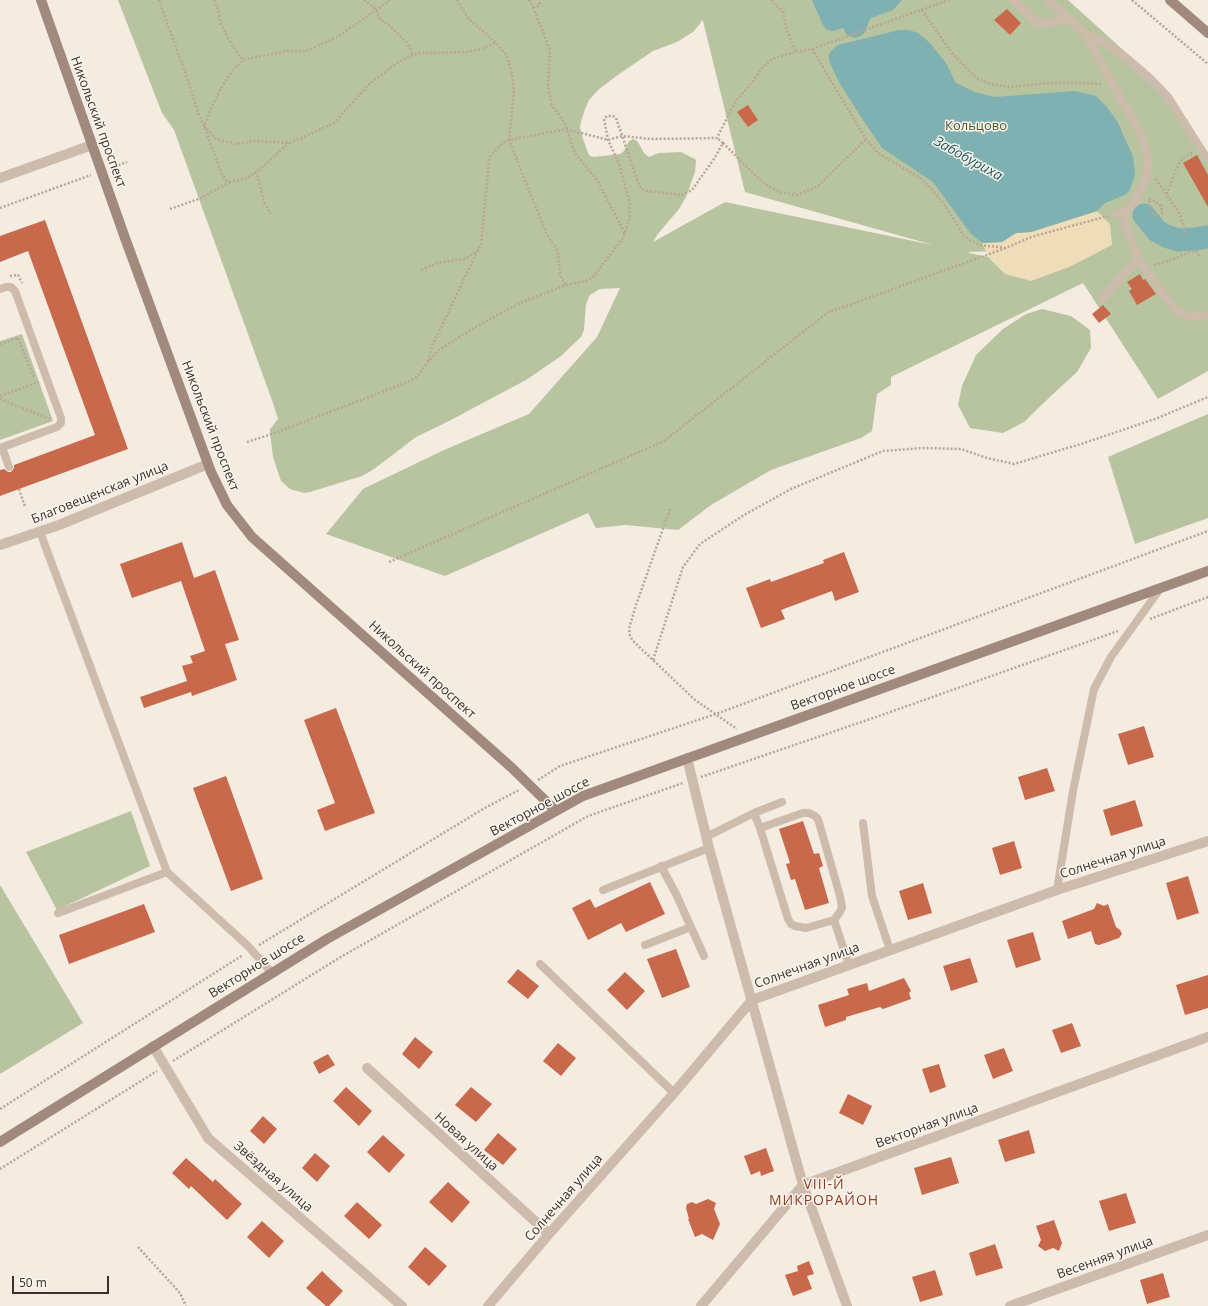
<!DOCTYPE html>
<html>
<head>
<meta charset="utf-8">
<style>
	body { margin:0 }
	#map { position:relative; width:1208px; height:1306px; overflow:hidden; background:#f4ebe1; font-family:"Open Sans",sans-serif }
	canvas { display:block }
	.scale { position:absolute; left:12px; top:1276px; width:97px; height:18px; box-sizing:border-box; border:2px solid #3b302b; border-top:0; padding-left:5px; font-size:12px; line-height:14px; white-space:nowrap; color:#3b302b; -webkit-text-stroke:3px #fbf5ee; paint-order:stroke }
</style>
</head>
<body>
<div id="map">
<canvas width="1208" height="1306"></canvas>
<div class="scale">50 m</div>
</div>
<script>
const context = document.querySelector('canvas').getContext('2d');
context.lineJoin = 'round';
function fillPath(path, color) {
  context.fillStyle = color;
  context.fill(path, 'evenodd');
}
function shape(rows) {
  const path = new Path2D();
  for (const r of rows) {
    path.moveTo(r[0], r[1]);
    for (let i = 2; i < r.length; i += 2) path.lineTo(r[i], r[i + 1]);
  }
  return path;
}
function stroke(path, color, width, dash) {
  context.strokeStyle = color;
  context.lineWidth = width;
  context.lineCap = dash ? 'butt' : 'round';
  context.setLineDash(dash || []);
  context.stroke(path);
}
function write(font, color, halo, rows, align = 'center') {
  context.font = font + ' "Open Sans",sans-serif';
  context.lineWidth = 3;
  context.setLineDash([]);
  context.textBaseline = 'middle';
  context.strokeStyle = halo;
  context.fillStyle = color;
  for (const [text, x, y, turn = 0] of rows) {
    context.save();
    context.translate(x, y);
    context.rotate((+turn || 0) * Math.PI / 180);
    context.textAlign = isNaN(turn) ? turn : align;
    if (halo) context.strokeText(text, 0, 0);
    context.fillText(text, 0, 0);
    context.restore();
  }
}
fillPath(shape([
	[118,0,1068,0,1164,87,1208,157,1208,371,1158,399,1083,283,891,377,891,385,877,394,872,431,861,438,771,470,711,505,678,530,626,525,596,528,588,513,445,576,326,534,363,489,444,450,529,414,597,337,620,288,600,289,590,295,586,304,584,330,581,337,561,356,526,380,449,421,416,437,374,469,362,476,310,492,304,493,290,489,281,481,273,457,270,433,270,429,278,419,273,403,174,130,162,113],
	[702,20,703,21,745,192,933,245,725,202,653,242,657,235,679,209,686,197,695,172,696,161,695,159,681,152,659,153,649,157,644,153,638,142,634,139,629,141,624,151,620,154,594,157,590,156,588,153,583,139,580,127,581,122,585,109,589,100,598,90,615,77,653,51,677,42,693,32,699,25],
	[1033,250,998,259,969,253,969,252],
	[1042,309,1071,316,1090,330,1091,348,1077,372,1053,394,1024,422,1003,433,970,428,958,405,962,386,976,355,1003,329,1026,314],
	[22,334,53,421,0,440,0,341],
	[1208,414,1208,518,1135,544,1108,457],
	[131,811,150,866,57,910,26,852],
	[0,885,83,1023,0,1074]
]), '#b8c4a0');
fillPath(shape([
	[1097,211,1110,224,1112,245,1069,267,1031,281,1005,274,990,259,982,243,1002,242,1016,233,1031,232]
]), '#efdcb8');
fillPath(shape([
	[812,0,902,0,893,10,844,28,833,31,827,30,823,25],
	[899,30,909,30,918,33,930,43,946,63,956,83,975,92,995,97,1075,91,1096,96,1107,107,1117,121,1133,156,1135,174,1130,190,1125,195,1105,203,1097,211,1031,232,1016,233,1002,242,982,243,971,234,933,182,882,148,859,114,839,82,829,61,829,54,833,49,838,45]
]), '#7fb0b2');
stroke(shape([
	[855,26,865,0],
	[1144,215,1157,231,1166,236,1178,240,1194,239,1208,237]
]), '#7fb0b2', 23);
fillPath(shape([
	[1007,9,1021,23,1010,35,994,20],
	[748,105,758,120,748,127,737,112],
	[1197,155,1208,175,1208,207,1183,163],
	[45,220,128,449,0,496,0,470,4,469,8,472,11,472,14,468,14,465,95,435,28,251,0,262,0,236],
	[1140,274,1143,280,1145,279,1156,294,1137,305,1129,291,1132,289,1127,282],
	[1103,305,1111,314,1099,323,1092,314],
	[182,542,194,578,215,570,239,640,225,644,237,680,192,696,191,692,144,708,140,697,187,681,182,666,193,663,190,656,205,651,181,581,132,598,120,564],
	[844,552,859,592,835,601,832,591,781,610,785,619,761,628,746,588,770,579,771,582,824,563,823,560],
	[336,708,375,813,325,831,317,810,335,803,304,720],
	[1144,726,1154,757,1128,765,1118,734],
	[1047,768,1055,791,1025,800,1018,777],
	[226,776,263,879,231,891,193,788],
	[1135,800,1143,826,1111,836,1103,810],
	[803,821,814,854,819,853,823,866,819,868,829,903,805,910,795,879,791,880,786,864,790,863,779,829],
	[1014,841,1022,868,1000,875,992,848],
	[1188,876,1199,913,1177,920,1166,883],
	[650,882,665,914,626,932,621,923,588,940,572,908,590,899,595,908],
	[923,883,932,913,908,920,899,891],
	[1097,903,1104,906,1108,904,1116,927,1120,930,1122,934,1119,938,1099,945,1095,944,1091,931,1068,939,1062,921,1094,909],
	[144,904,155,932,69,964,59,935],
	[1033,932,1041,960,1016,968,1007,940],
	[676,949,690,987,662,998,647,959],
	[970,958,978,982,951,991,943,966],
	[518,969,539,986,528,999,507,982],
	[625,972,645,991,627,1010,607,990],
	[1208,975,1208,1008,1185,1015,1176,985],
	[904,978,911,991,909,993,911,999,883,1009,880,1007,846,1017,846,1020,825,1027,818,1005,849,995,847,989,867,983,869,991],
	[1072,1023,1081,1046,1061,1053,1052,1030],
	[415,1037,433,1052,419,1069,402,1054],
	[558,1043,576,1058,561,1076,543,1061],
	[1004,1048,1013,1071,993,1079,984,1055],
	[328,1054,335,1065,319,1074,313,1062],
	[939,1064,946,1087,930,1093,922,1069],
	[346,1087,372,1111,359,1126,333,1101],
	[471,1087,492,1104,476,1122,455,1105],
	[848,1094,872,1106,863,1125,839,1113],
	[263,1116,277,1129,264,1144,250,1131],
	[1029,1130,1035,1153,1005,1162,998,1140],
	[498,1133,517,1149,503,1165,484,1150],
	[383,1135,405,1155,389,1173,367,1152],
	[766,1148,774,1171,761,1176,760,1171,751,1175,744,1156],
	[315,1153,330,1166,317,1182,302,1168],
	[951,1157,959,1183,922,1195,914,1168],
	[186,1158,213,1182,215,1179,242,1204,227,1220,191,1186,189,1189,172,1173],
	[448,1182,470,1202,452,1223,429,1202],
	[1126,1193,1136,1223,1109,1231,1099,1201],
	[708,1199,716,1203,714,1209,720,1224,713,1240,702,1234,695,1237,688,1219,689,1219,686,1208,687,1204,692,1202,696,1204],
	[357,1202,382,1225,369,1239,344,1216],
	[1054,1220,1062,1243,1059,1251,1053,1248,1045,1251,1038,1246,1041,1240,1036,1226],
	[262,1221,284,1241,269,1258,247,1237],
	[995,1244,1003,1268,976,1276,969,1253],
	[425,1247,447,1266,429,1286,408,1267],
	[809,1261,814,1274,807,1276,812,1289,793,1296,785,1275,798,1271,797,1266],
	[935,1270,943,1295,920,1302,912,1277],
	[322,1271,343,1291,329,1306,326,1306,306,1288],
	[1163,1273,1170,1297,1147,1304,1140,1280]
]), '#c8694b');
stroke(shape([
	[159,0,186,75,199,115,204,126,222,175,226,180,230,182,247,178,259,170,289,143],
	[214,0,219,13,221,24,231,44,243,60],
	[364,0,376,9,379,18,390,26,407,43,413,55],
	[390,0,339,36,313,48,305,51,287,51,243,60,232,71,223,85,212,106,204,126,216,139,235,144,255,141,290,143,334,123,369,84,394,65,406,58,419,53,467,52,481,49,496,43,507,56,512,74,514,91,509,140,546,233,558,252,560,275,566,285],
	[457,0,469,19,496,43],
	[529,0,533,7,550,50,548,87,552,105,565,124,575,153,599,183,625,234],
	[771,0,783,12,787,31,796,52],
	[1132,0,1208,64],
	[533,7,538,6,540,4,540,0],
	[922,10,951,52,976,78,991,84,1008,87,1049,83,1082,83,1102,84],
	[812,49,866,139,878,153,922,179,934,192,946,207,964,236,971,241,980,245,1006,248,1031,237,1108,216],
	[723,143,760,180,771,188,781,192,797,195,818,186,866,139],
	[111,168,127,162],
	[255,172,258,177,264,202,271,214],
	[1156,179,1178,211,1184,225,1185,235],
	[1167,194,1176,169,1183,158,1193,152],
	[1149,199,1154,201,1161,206,1162,213,1159,216,1153,215,1152,212,1149,199],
	[0,208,91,175],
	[170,209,201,198,230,182],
	[1154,265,1171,260,1192,251,1197,252,1199,256],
	[421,270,438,263,464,259,470,256,479,249],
	[10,276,18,275,22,283],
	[18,338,34,378],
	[0,344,18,338],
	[428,361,432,346,481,244,489,161,491,155,504,142,509,140,566,129,608,140,622,136,651,139,717,138,735,102,754,80,763,67,772,59,792,53,812,49,949,0],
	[0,396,39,382],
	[0,399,50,419],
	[247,442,275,433,408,382,418,376,428,362,439,350,472,329,520,303,566,285,586,281,593,277,623,238,629,220,630,204,619,164,608,140,604,119,607,116,613,116,616,118,639,185,642,189,646,191,682,195,692,190,714,159,723,143,717,138],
	[19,489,25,507],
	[670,509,635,608,629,629,630,636,633,641,653,660,695,700,737,729],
	[389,562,664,441,827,313,1006,248],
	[1150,619,1208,597],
	[653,660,683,567,700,544,744,515,791,489,883,451,923,448,961,449,987,458,1014,464,1084,443,1155,419,1208,397],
	[701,777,879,716,1118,631],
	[538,780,560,766,716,714,1208,531],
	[259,945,483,809,519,790],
	[173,1061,339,958,588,816,683,783],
	[0,1109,243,955],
	[0,1169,157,1071],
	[138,1247,180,1293,186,1306]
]), '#b9a596', 2.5, [2, 2]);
stroke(shape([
	[1013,0,1038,24,1069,19],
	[1048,0,1085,34,1140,133,1147,153,1148,169,1146,179,1135,202,1126,211,1116,214],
	[1085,34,1103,42,1128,59,1150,78,1168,97,1208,160],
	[1126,211,1125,223,1138,259,1165,297,1176,310,1185,315,1196,317,1208,314],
	[0,289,6,287,11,287,15,291,61,418,61,423,57,427,0,448],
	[1102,299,1138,259],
	[2,447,9,467],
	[40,532,167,872,248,946,272,973],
	[754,813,782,802],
	[863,823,872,896,890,950],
	[706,837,754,813,760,828],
	[661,866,676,894,704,956],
	[603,890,709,848],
	[1057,890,1073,791,1094,689,1111,657,1160,589],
	[58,913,167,872],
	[834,920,806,928,795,926,791,924,788,919,760,828,803,813,809,813,815,816,818,819,840,896,842,908,840,912,834,920,849,965],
	[645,945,691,927],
	[540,964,674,1093]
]), '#cdbbac', 8);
stroke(shape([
	[687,758,709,848,803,1185,847,1306],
	[153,1046,208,1138,402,1306],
	[367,1068,549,1234],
	[488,1306,549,1234,674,1093,752,1000,1057,890,1208,841],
	[701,1306,803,1185,1208,1037],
	[1010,1306,1208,1235]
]), '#cdbbac', 10);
stroke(shape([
	[0,178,92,145],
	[0,545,59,525,208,464]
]), '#cdbbac', 10);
stroke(shape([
	[41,0,125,238,211,472,227,505,252,537,512,768,556,811],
	[1170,0,1208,33],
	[0,1142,327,939,583,796,1208,571]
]), '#a18a7d', 10);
write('13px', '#3b302b', '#fbf5ee', [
	["Никольский проспект",98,122,70],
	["Никольский проспект",210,426,69],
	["Благовещенская улица",100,493,-22],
	["Никольский проспект",422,670,42],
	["Векторное шоссе",843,688,-20],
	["Векторное шоссе",540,807,-28],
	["Солнечная улица",1113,858,-18],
	["Векторное шоссе",257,966,-32],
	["Солнечная улица",807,966,-20],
	["Векторная улица",927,1126,-20],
	["Новая улица",466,1142,42],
	["Звёздная улица",273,1177,41],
	["Солнечная улица",564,1198,-49],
	["Весенняя улица",1105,1258,-20]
]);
write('13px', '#4a5a2e', '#fbf5ee', [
	["Кольцово",976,126]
]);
write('italic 14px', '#1f5a5e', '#fbf5ee', [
	["Забобуриха",968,159,29]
]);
context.letterSpacing = '1px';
write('14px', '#8c3b22', '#fbf5ee', [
	["VIII-Й",824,1185],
	["МИКРОРАЙОН",824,1201]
]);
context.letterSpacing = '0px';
</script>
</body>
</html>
